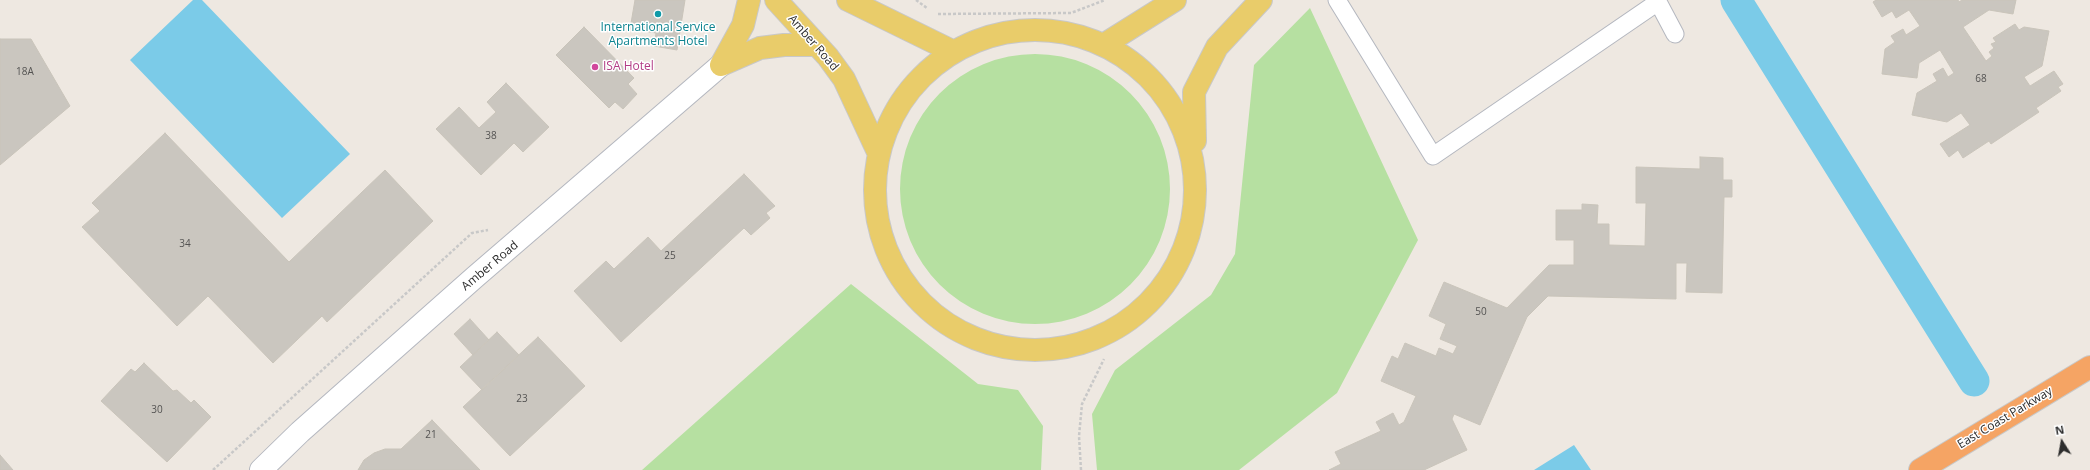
<!DOCTYPE html>
<html>
<head>
<meta charset="utf-8">
<style>
	body { margin:0 }
	#map { position:relative; width:2090px; height:470px; overflow:hidden; background:#eee8e1; font-family:"Open Sans",sans-serif }
	canvas { display:block }
	.north { position:absolute; left:2042px; top:422px; width:40px; height:40px; -webkit-text-stroke:3px #fff; paint-order:stroke; rotate:349deg; font-size:11px; font-weight:700; line-height:16px; text-align:center; color:#2d2d2d }
	.north::after { content:''; display:block; margin:auto; width:14px; height:18px; background:#2d2d2d; clip-path:polygon(50% 0,100% 100%,50% 72%,0 100%) }
</style>
</head>
<body>
<div id="map">
<canvas width="2090" height="470"></canvas>
<div class="north">N</div>
</div>
<script>
const context = document.querySelector('canvas').getContext('2d');
context.lineJoin = 'round';
function fillPath(path, color) {
  context.fillStyle = color;
  context.fill(path, 'evenodd');
}
function shape(rows) {
  const path = new Path2D();
  for (const r of rows) {
    if (r.length === 3) {
      path.moveTo(r[0] + r[2], r[1]);
      path.arc(r[0], r[1], r[2], 0, 2 * Math.PI);
      continue;
    }
    path.moveTo(r[0], r[1]);
    for (let i = 2; i < r.length; i += 2) path.lineTo(r[i], r[i + 1]);
  }
  return path;
}
function stroke(path, color, width, dash) {
  context.strokeStyle = color;
  context.lineWidth = width;
  context.lineCap = dash ? 'butt' : 'round';
  context.setLineDash(dash || []);
  context.stroke(path);
}
function write(font, color, halo, rows, align = 'center') {
  context.font = font + ' "Open Sans",sans-serif';
  context.lineWidth = 3;
  context.setLineDash([]);
  context.textBaseline = 'middle';
  context.strokeStyle = halo;
  context.fillStyle = color;
  for (const [text, x, y, turn = 0] of rows) {
    context.save();
    context.translate(x, y);
    context.rotate((+turn || 0) * Math.PI / 180);
    context.textAlign = isNaN(turn) ? turn : align;
    if (halo) context.strokeText(text, 0, 0);
    context.fillText(text, 0, 0);
    context.restore();
  }
}
fillPath(shape([
	[1310,8,1418,240,1337,393,1239,470,1097,470,1092,414,1115,370,1211,295,1235,254,1254,65],
	[1035,189,135],
	[851,284,978,384,1018,390,1043,426,1041,470,642,470]
]), '#b6e0a1');
fillPath(shape([
	[193,0,202,0,350,154,282,218,130,60],
	[1574,445,1591,470,1534,470]
]), '#7bcbe8');
stroke(shape([
	[1736,0,1974,381]
]), '#7bcbe8', 31);
const building = shape([
	[635,0,685,0,677,50,654,46,656,33,630,29,635,0],
	[1876,0,1958,0,1959,2,1962,0,2016,0,2013,14,1989,10,1963,27,1986,61,1992,56,1989,52,1994,48,1991,44,1996,42,1993,38,2015,24,2019,30,2024,27,2049,31,2042,66,2024,77,2030,86,2054,71,2063,84,2058,87,2061,91,2036,108,2039,112,1991,144,1989,141,1963,158,1958,150,1949,157,1940,144,1970,125,1961,113,1947,122,1912,115,1917,93,1937,81,1933,74,1943,68,1948,77,1954,73,1940,50,1919,63,1917,78,1882,74,1885,49,1895,42,1891,36,1903,29,1906,35,1920,26,1909,10,1896,18,1892,11,1882,17,1873,2,1876,0],
	[584,27,634,78,628,84,637,94,623,109,615,102,609,108,556,55,584,27],
	[0,39,31,39,70,106,0,165,0,39],
	[506,83,549,127,523,152,514,143,481,175,436,129,459,107,479,128,496,112,487,102,506,83],
	[165,133,289,262,385,170,433,221,327,322,322,316,273,363,208,296,177,326,82,227,100,211,92,203,165,133],
	[1700,157,1723,158,1723,180,1732,180,1732,197,1724,197,1722,293,1686,292,1687,263,1676,263,1676,299,1548,296,1527,317,1480,425,1454,414,1452,419,1467,450,1424,470,1329,470,1341,464,1335,452,1381,431,1376,422,1393,413,1399,425,1404,422,1416,396,1381,381,1392,356,1398,359,1405,343,1436,356,1439,348,1453,354,1457,346,1440,339,1446,324,1429,316,1444,282,1507,308,1549,265,1574,265,1574,240,1556,240,1556,210,1582,210,1582,204,1598,205,1597,224,1609,224,1609,245,1645,246,1646,203,1636,203,1636,167,1700,169,1700,157],
	[744,174,775,206,766,213,770,218,751,235,744,228,621,342,574,291,606,261,614,269,648,237,661,251,744,174],
	[470,319,489,340,473,355,454,334,470,319],
	[497,332,519,355,482,390,460,367,497,332],
	[538,337,585,386,510,456,463,407,538,337],
	[144,363,173,391,177,390,191,403,194,400,211,417,167,462,101,401,131,369,135,372,144,363],
	[432,420,480,470,358,470,364,460,374,453,385,449,401,449,432,420],
	[0,455,13,470,0,470,0,455]
]);
fillPath(building, '#cac6bf');
stroke(building, '#c9c4ba', 1);
const lane = shape([
	[1337,0,1433,156,1658,2],
	[1657,0,1675,34]
]);
const street = shape([
	[261,470,300,432,475,277,721,65]
]);
const primary = shape([
	[776,0,828,57,844,79,878,152],
	[848,0,952,51],
	[1035,190,160],
	[1105,44,1175,0],
	[721,65,760,48,784,45,816,45],
	[721,65,743,25,749,0],
	[1195,141,1194,92,1217,47,1261,0]
]);
const highway = shape([
	[1920,470,2090,367]
]);
stroke(lane, '#b4b7bf', 19);
stroke(street, '#b4b7bf', 24);
stroke(primary, '#c8c8c8', 24);
stroke(highway, '#c8c8c8', 24);
stroke(shape([
	[916,0,927,8],
	[938,14,1071,13,1105,0],
	[213,470,472,233,488,230],
	[1081,470,1079,436,1082,404,1104,359]
]), '#c8c8c8', 2.5, [3, 2]);
stroke(lane, '#fff', 17);
stroke(street, '#fff', 22);
stroke(primary, '#e9cc6a', 22);
stroke(highway, '#f5a464', 22);
for (const [x, y, r, color] of [
	[658,14,4,"#0f9aa8"],
	[595,67,4,"#d1479c"]
]) {
  const dot = new Path2D();
  dot.arc(x, y, r, 0, 2 * Math.PI);
  context.fillStyle = color;
  context.fill(dot);
  stroke(dot, '#fff', 1.5);
}
write('10px', '#545352', null, [
	["18A",25,72],
	["68",1981,79],
	["38",491,136],
	["34",185,244],
	["25",670,256],
	["50",1481,312],
	["23",522,399],
	["30",157,410],
	["21",431,435]
]);
write('12px', '#0d838f', '#fff', [
	["International Service",658,28],
	["Apartments Hotel",658,42]
]);
write('12px', '#2d2d2d', '#fff', [
	["Amber Road",813,43,49],
	["Amber Road",490,266,-40],
	["East Coast Parkway",2005,418,-31]
]);
write('12px', '#b23c85', '#fff', [
	["ISA Hotel",603,67]
], 'left');
</script>
</body>
</html>
